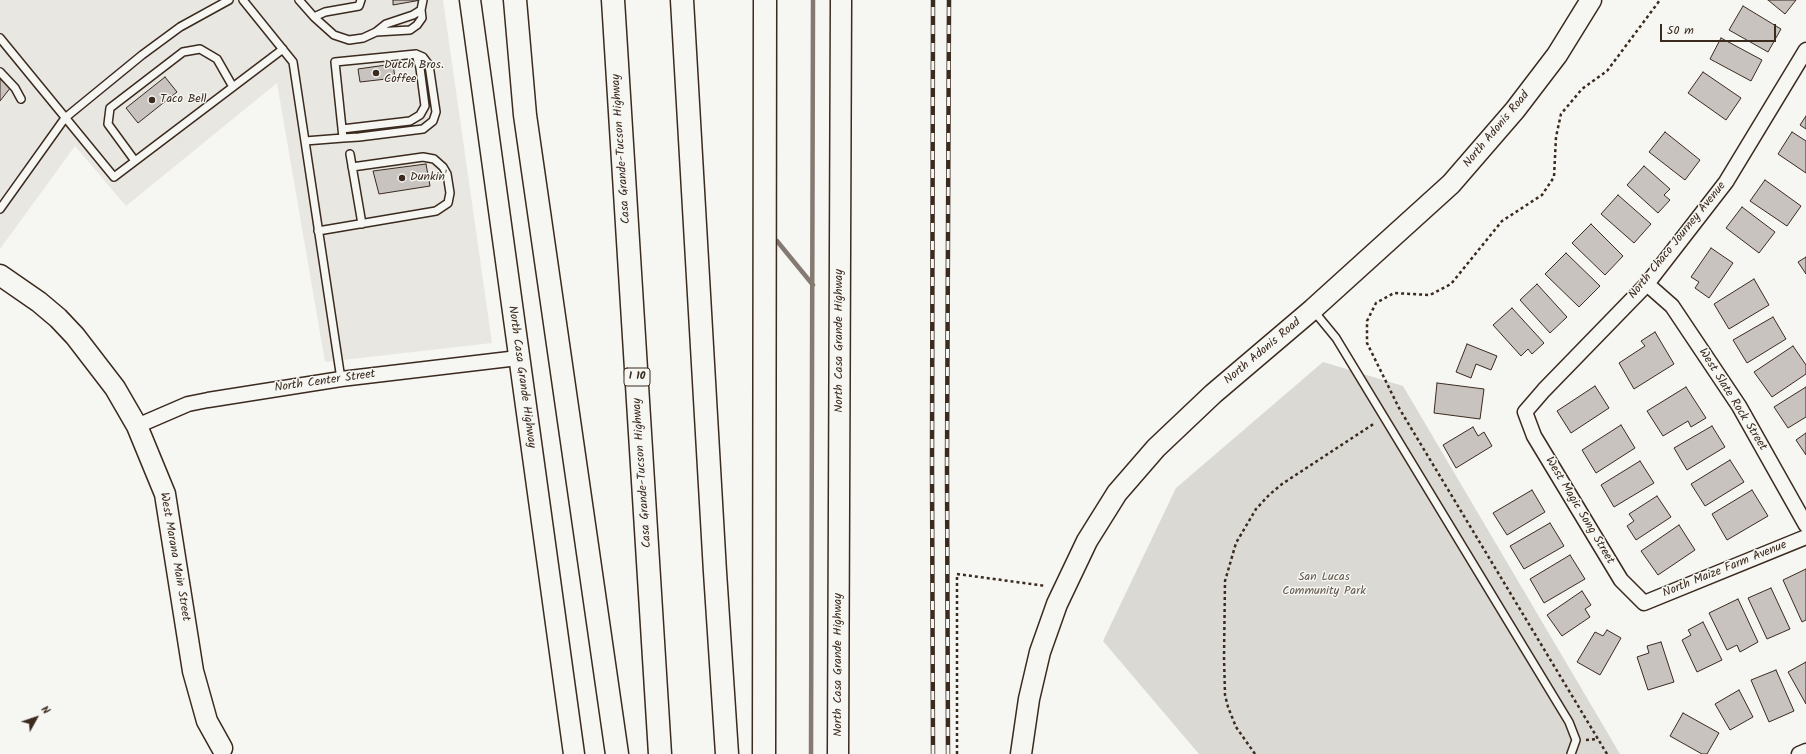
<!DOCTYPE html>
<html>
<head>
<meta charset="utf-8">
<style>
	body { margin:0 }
	#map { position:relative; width:1806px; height:754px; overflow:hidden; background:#f6f6f2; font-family:Kalam,sans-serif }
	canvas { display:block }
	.north { position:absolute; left:16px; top:698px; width:40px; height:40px; -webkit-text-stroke:3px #f6f6f2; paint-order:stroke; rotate:50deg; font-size:11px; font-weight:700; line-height:16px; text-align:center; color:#3b2a1e }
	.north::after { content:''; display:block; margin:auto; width:14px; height:18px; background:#3b2a1e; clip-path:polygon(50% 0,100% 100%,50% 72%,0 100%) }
	.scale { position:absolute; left:1660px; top:24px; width:116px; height:18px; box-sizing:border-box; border:2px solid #3b2a1e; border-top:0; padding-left:5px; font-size:12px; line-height:14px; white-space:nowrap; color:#3b2a1e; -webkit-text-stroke:3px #f6f6f2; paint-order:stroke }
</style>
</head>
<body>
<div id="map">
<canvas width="1806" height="754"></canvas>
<div class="north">N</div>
<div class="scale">50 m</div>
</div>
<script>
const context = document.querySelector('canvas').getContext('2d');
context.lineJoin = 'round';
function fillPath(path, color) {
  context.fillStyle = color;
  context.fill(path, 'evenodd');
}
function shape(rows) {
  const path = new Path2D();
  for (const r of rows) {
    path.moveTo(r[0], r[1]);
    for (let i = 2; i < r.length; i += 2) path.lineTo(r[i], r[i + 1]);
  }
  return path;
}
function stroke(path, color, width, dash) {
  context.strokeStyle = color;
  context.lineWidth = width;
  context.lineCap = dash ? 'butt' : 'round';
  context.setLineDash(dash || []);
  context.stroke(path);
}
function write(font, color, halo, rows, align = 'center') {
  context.font = font + ' Kalam,sans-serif';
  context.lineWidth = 3;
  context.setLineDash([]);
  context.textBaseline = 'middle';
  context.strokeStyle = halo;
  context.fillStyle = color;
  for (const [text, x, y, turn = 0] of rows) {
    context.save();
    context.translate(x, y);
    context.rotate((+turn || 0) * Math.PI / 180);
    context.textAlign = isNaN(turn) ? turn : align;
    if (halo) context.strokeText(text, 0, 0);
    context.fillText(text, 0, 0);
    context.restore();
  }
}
fillPath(shape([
	[0,0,443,0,492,343,325,362,277,83,126,206,75,146,0,249]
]), '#e8e7e2');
fillPath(shape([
	[1323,362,1403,386,1620,754,1199,754,1103,641,1176,488]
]), '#dad9d3');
stroke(shape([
	[777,241,813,285],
	[811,754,813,0]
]), '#857a71', 4.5);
const building = shape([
	[393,0,421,0,393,5,393,0],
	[1768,0,1796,0,1785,14,1768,0],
	[1743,6,1781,29,1768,52,1729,30,1743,6],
	[1721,38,1762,60,1751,81,1710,59,1721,38],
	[393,64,395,78,360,82,358,69,393,64],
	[1703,72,1741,98,1726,120,1688,93,1703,72],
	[165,77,177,92,138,123,126,108,165,77],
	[0,79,11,87,0,101,0,79],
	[1806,116,1806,129,1800,125,1806,116],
	[1665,132,1700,160,1685,180,1649,152,1665,132],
	[1792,132,1806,141,1806,173,1778,154,1792,132],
	[426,164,430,186,379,194,373,171,426,164],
	[1644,166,1670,189,1664,195,1670,200,1658,213,1627,185,1644,166],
	[1765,180,1801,206,1787,226,1750,201,1765,180],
	[1618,195,1651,224,1634,243,1601,214,1618,195],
	[1742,207,1775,232,1759,253,1726,228,1742,207],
	[1591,224,1623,256,1605,275,1572,243,1591,224],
	[1711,248,1733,263,1709,298,1695,288,1699,282,1691,277,1711,248],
	[1566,253,1600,286,1579,307,1545,274,1566,253],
	[1806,257,1806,274,1798,262,1806,257],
	[1754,279,1769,305,1729,329,1714,304,1754,279],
	[1537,284,1567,317,1550,333,1520,300,1537,284],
	[1512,308,1544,343,1532,354,1528,349,1521,356,1493,325,1512,308],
	[1773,317,1786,339,1747,363,1733,340,1773,317],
	[1655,332,1674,364,1634,389,1619,363,1645,346,1641,341,1655,332],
	[1467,344,1497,356,1491,370,1476,364,1471,378,1456,372,1467,344],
	[1793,346,1806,365,1806,374,1772,397,1754,372,1793,346],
	[1437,383,1484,389,1480,419,1434,413,1437,383],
	[1595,386,1609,408,1571,433,1557,411,1595,386],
	[1686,387,1706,418,1691,427,1688,421,1663,436,1647,411,1686,387],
	[1806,387,1806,417,1788,428,1774,407,1806,387],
	[1621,425,1635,448,1596,473,1582,450,1621,425],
	[1712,426,1725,447,1687,470,1674,448,1712,426],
	[1473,427,1478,436,1484,432,1492,446,1456,468,1443,445,1473,427],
	[1806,433,1806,455,1796,440,1806,433],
	[1730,460,1744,482,1705,506,1691,484,1730,460],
	[1640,461,1654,483,1614,507,1601,485,1640,461],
	[1532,490,1545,512,1507,535,1493,513,1532,490],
	[1752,490,1768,516,1727,540,1712,514,1752,490],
	[1657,496,1671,517,1636,540,1627,526,1634,521,1629,514,1657,496],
	[1550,523,1564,546,1524,569,1510,546,1550,523],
	[1679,525,1695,550,1658,575,1641,551,1679,525],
	[1570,555,1585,579,1544,603,1530,579,1570,555],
	[1806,569,1806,620,1802,622,1783,580,1806,569],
	[1771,588,1790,629,1767,639,1748,598,1771,588],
	[1582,591,1591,605,1585,609,1590,617,1562,636,1547,615,1582,591],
	[1738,599,1758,642,1740,652,1737,645,1727,650,1709,613,1738,599],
	[1703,622,1722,660,1697,672,1682,640,1691,635,1688,630,1703,622],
	[1607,630,1621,638,1600,675,1577,662,1595,632,1603,636,1607,630],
	[1661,642,1674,682,1648,690,1637,657,1649,653,1647,646,1661,642],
	[1806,662,1806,704,1788,672,1806,662],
	[1776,670,1794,711,1769,722,1751,680,1776,670],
	[1739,690,1753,717,1730,730,1715,704,1739,690],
	[1683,713,1719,733,1707,754,1702,754,1670,736,1683,713]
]);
fillPath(building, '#c8c3be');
stroke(building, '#3b2a1e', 1);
const lane = shape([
	[243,0,293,62,341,379],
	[299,0,314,17,325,12,359,6,361,0],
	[314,17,334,35,349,40,363,38,376,32,386,24,413,15,421,10,423,0],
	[376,32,410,30,417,25,422,18,421,10],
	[0,38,114,177,283,49],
	[0,72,15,88,21,99],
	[342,129,410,121,420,115,425,106,420,68,416,54],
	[305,141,343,138,359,137,423,129,433,121,436,112,429,65,423,57,416,54,335,62,343,138],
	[350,154,362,224],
	[135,161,108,124,110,108,183,52,200,49,217,59,233,87],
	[0,209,65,118,142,55,180,27,229,0],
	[318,231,436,211,448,203,450,193,447,174,443,167,434,159,423,157,352,167],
	[1313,310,1336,338,1569,722,1576,740,1571,754]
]);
const street = shape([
	[1806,50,1726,182,1647,284,1544,390,1525,412,1534,436,1621,580,1644,603,1806,537],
	[1647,284,1672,306,1739,406,1806,525],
	[137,426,188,404,208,400,341,379,518,358],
	[1799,754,1806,751]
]);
const secondary = shape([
	[470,0,574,754],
	[0,275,39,302,58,318,75,336,115,388,137,426,165,494,193,671,207,721,222,748],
	[838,754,841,0],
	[1021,754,1029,699,1040,652,1057,604,1087,541,1117,493,1156,448,1213,394,1313,309,1451,184,1515,110,1557,55,1591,0]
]);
const highway = shape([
	[515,0,525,115,617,754],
	[613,0,660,754],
	[682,0,715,572,727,754],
	[764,754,765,0]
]);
stroke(lane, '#3b2a1e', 10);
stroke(street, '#3b2a1e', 17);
stroke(secondary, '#3b2a1e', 23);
stroke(highway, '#3b2a1e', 25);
stroke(shape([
	[1586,740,1598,739],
	[957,754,957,574,1046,586],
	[1255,754,1236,727,1228,707,1225,695,1224,657,1225,581,1236,543,1256,509,1269,495,1282,484,1375,423],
	[1607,754,1399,408,1367,343,1367,321,1376,303,1394,293,1430,295,1451,284,1502,221,1542,195,1554,177,1556,137,1561,114,1582,89,1607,71,1660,0]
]), '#3b2a1e', 2.5, [3, 3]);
stroke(lane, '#f6f6f2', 7);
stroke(street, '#f6f6f2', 14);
stroke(secondary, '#f6f6f2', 20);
stroke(highway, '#f6f6f2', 22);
const rail = shape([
	[933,754,932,465,933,0],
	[948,754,947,466,949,0]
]);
stroke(rail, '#3b2a1e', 4.5);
stroke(rail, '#f6f6f2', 3, [9]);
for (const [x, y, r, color] of [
	[376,73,4,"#3b2a1e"],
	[152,100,4,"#3b2a1e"],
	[402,178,4,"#3b2a1e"]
]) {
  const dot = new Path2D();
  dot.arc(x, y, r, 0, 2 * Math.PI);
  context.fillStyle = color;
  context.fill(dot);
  stroke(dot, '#f6f6f2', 1.5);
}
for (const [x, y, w] of [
	[637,377,26]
]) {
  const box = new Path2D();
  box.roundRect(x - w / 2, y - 9, w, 18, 3);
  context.fillStyle = '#f6f6f2';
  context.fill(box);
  stroke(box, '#3b2a1e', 1);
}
write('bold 11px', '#3b2a1e', null, [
	["I 10",637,377]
]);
write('12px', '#3b2a1e', '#f6f6f2', [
	["Dutch Bros.",384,66],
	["Coffee",384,80],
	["Taco Bell",160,100],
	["Dunkin'",410,178]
], 'left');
write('12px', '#3b2a1e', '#f6f6f2', [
	["North Adonis Road",1497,130,-50],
	["Casa Grande-Tucson Highway",622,149,-94],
	["North Chaco Journey Avenue",1678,241,-51],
	["North Casa Grande Highway",840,341,-90],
	["North Adonis Road",1263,352,-40],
	["North Casa Grande Highway",521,377,82],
	["North Center Street",325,382,-8],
	["West Slate Rock Street",1732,400,58],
	["Casa Grande-Tucson Highway",643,473,-94],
	["West Magic Song Street",1579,511,59],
	["West Marana Main Street",174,557,80],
	["North Maize Farm Avenue",1725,570,-22],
	["North Casa Grande Highway",839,665,-90]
]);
write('12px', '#63564b', '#f6f6f2', [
	["San Lucas",1324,578],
	["Community Park",1324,592]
]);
</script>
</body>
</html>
